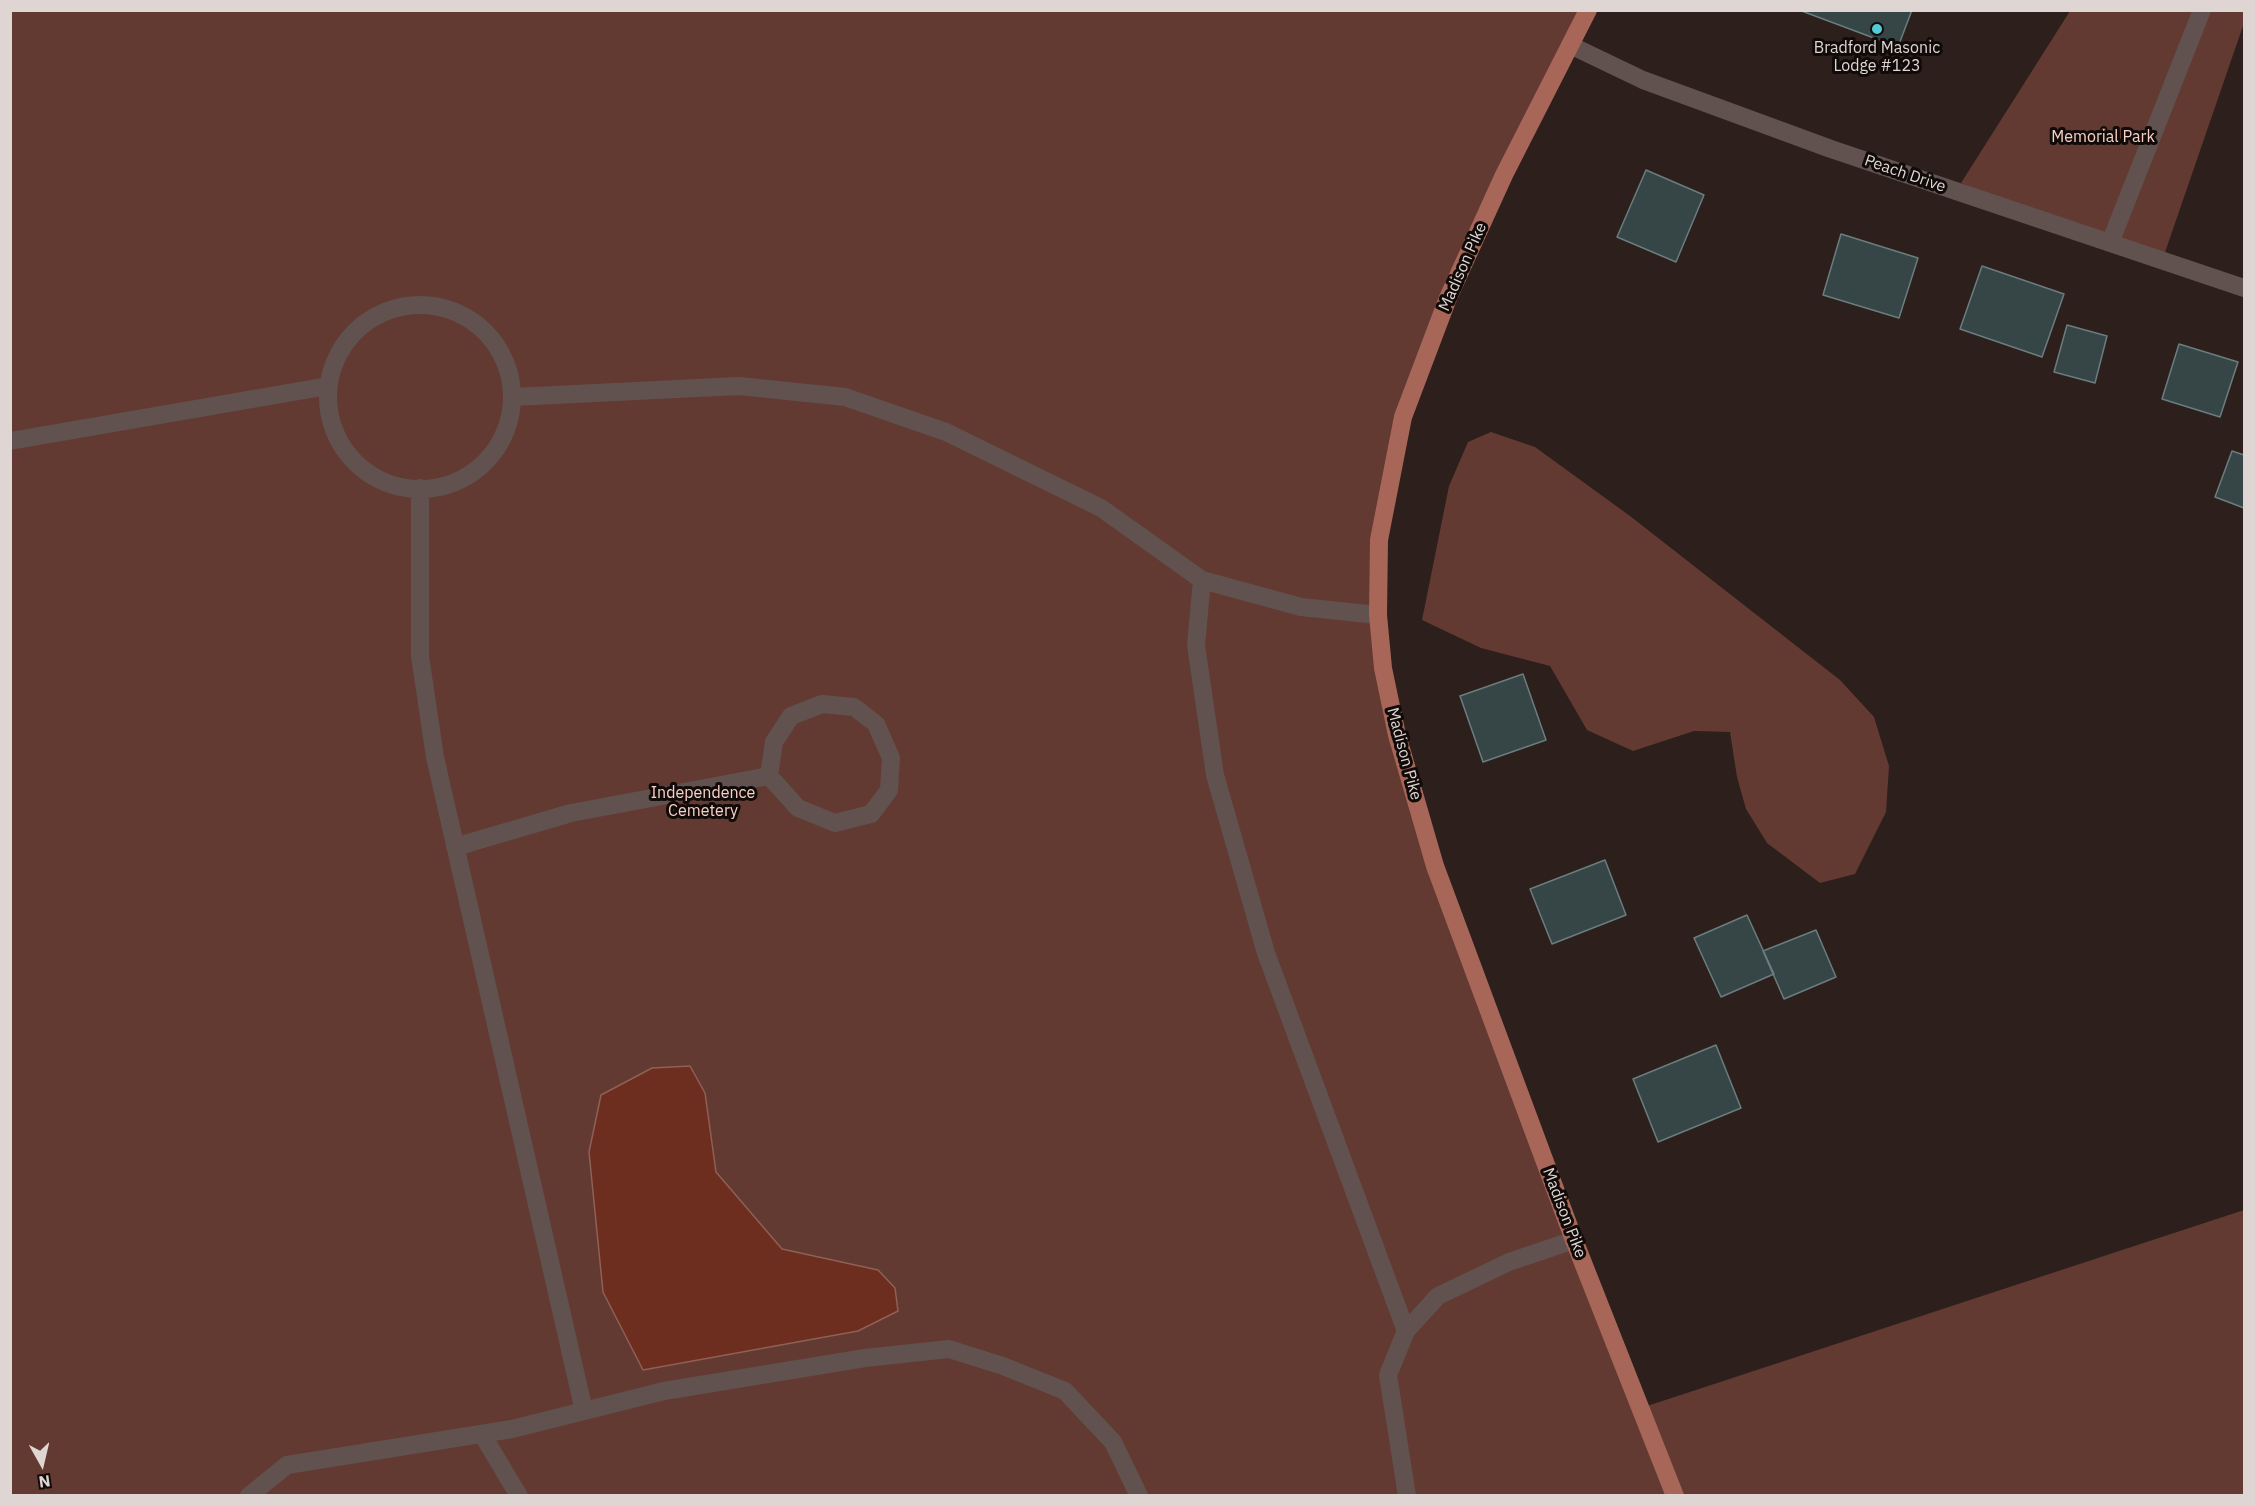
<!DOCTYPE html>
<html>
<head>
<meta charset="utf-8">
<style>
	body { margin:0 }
	#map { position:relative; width:2255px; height:1506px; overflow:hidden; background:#2c1f1c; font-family:"IBM Plex Sans",sans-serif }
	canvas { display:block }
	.frame { position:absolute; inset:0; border:12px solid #dfd6d4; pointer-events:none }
	.north { position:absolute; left:12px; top:1434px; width:60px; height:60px; -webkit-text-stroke:4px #100b09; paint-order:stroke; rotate:172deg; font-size:16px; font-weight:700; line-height:24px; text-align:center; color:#dfd6d4 }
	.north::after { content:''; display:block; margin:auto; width:21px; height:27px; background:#dfd6d4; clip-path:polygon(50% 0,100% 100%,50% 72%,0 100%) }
</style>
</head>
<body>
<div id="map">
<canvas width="2255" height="1506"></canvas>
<div class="frame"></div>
<div class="north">N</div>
</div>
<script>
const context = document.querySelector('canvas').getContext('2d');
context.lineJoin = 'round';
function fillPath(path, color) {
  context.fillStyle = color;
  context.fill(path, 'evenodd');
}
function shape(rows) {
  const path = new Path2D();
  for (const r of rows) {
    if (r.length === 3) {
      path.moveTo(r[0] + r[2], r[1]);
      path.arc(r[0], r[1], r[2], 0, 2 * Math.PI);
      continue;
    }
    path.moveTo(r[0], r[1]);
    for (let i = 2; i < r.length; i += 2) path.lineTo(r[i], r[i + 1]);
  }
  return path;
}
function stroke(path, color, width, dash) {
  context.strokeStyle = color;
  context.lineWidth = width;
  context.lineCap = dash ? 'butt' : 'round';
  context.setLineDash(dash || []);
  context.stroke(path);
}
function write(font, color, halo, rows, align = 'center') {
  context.font = font + ' "IBM Plex Sans",sans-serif';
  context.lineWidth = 6;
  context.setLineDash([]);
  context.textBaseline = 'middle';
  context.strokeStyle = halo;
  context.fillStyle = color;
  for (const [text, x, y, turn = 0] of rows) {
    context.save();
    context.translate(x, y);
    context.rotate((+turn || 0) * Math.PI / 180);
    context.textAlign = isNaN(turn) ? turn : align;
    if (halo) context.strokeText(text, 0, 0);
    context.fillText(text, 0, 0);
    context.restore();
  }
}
fillPath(shape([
	[10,11,1588,11,1403,417,1378,615,1435,866,1641,1408,2244,1210,2244,1495,11,1495],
	[2070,11,2244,11,2244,23,2162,261,2033,217,1961,183],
	[1491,432,1535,447,1630,516,1840,680,1874,717,1889,766,1886,812,1855,874,1820,883,1767,843,1746,809,1737,777,1730,732,1694,731,1633,751,1587,730,1550,666,1481,648,1422,620,1449,486,1468,442]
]), '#633a31');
const water = shape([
	[690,1066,705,1093,716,1172,782,1249,878,1270,895,1288,898,1311,858,1331,643,1370,603,1292,589,1152,601,1095,652,1068,690,1066]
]);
fillPath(water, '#6d2e20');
stroke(water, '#8f6056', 1.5);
const building = shape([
	[1799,10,1912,10,1898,47,1799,10],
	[1646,170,1704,195,1676,262,1617,237,1646,170],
	[1841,234,1918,258,1899,318,1823,295,1841,234],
	[1982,266,2064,294,2042,357,1960,329,1982,266],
	[2067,325,2107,336,2095,383,2054,372,2067,325],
	[2179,344,2238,362,2220,417,2162,399,2179,344],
	[2232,451,2244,455,2244,508,2215,497,2232,451],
	[1523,674,1546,740,1483,762,1460,696,1523,674],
	[1605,860,1626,915,1552,944,1530,889,1605,860],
	[1747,915,1774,974,1721,997,1694,938,1747,915],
	[1816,930,1836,977,1784,999,1763,951,1816,930],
	[1716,1045,1741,1108,1658,1142,1633,1079,1716,1045]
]);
fillPath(building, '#364647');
stroke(building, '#6b7d7e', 1.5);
stroke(shape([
	[1570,45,1643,80,1831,149,2244,288],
	[2110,243,2202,10],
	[420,397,92],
	[513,397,739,386,845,397,946,432,1101,508,1202,580,1301,607,1378,615],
	[10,441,328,386],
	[420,488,420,656,435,757,584,1411],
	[1202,580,1196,645,1215,775,1266,953,1406,1331],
	[455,847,571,813,769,776,798,808,835,823,871,814,889,790,891,758,876,724,854,707,822,704,791,716,774,742,769,776],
	[482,1434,519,1496],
	[249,1496,287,1465,512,1429,664,1391,865,1358,949,1349,1003,1366,1065,1391,1113,1442,1139,1496],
	[1407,1496,1388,1375,1406,1331,1438,1296,1509,1262,1574,1240]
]), '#61524f', 18);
stroke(shape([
	[1588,10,1504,175,1448,298,1403,417,1379,540,1378,615,1383,668,1397,735,1435,866,1574,1240,1675,1496]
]), '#a86658', 18);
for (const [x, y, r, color] of [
	[1877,29,6,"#52cbd7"]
]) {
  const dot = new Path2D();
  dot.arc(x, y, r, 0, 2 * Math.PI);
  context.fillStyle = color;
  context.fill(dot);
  stroke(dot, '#100b09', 2);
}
write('16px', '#dfd6d4', '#100b09', [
	["Bradford Masonic",1877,48],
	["Lodge #123",1877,66]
]);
write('16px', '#f9d0c6', '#100b09', [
	["Memorial Park",2103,137],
	["Independence",703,793],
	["Cemetery",703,811]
]);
write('16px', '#dfd6d4', '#100b09', [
	["Peach Drive",1905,174,19],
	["Madison Pike",1463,267,-66],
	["Madison Pike",1404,754,75],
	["Madison Pike",1564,1213,69]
]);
</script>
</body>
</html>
